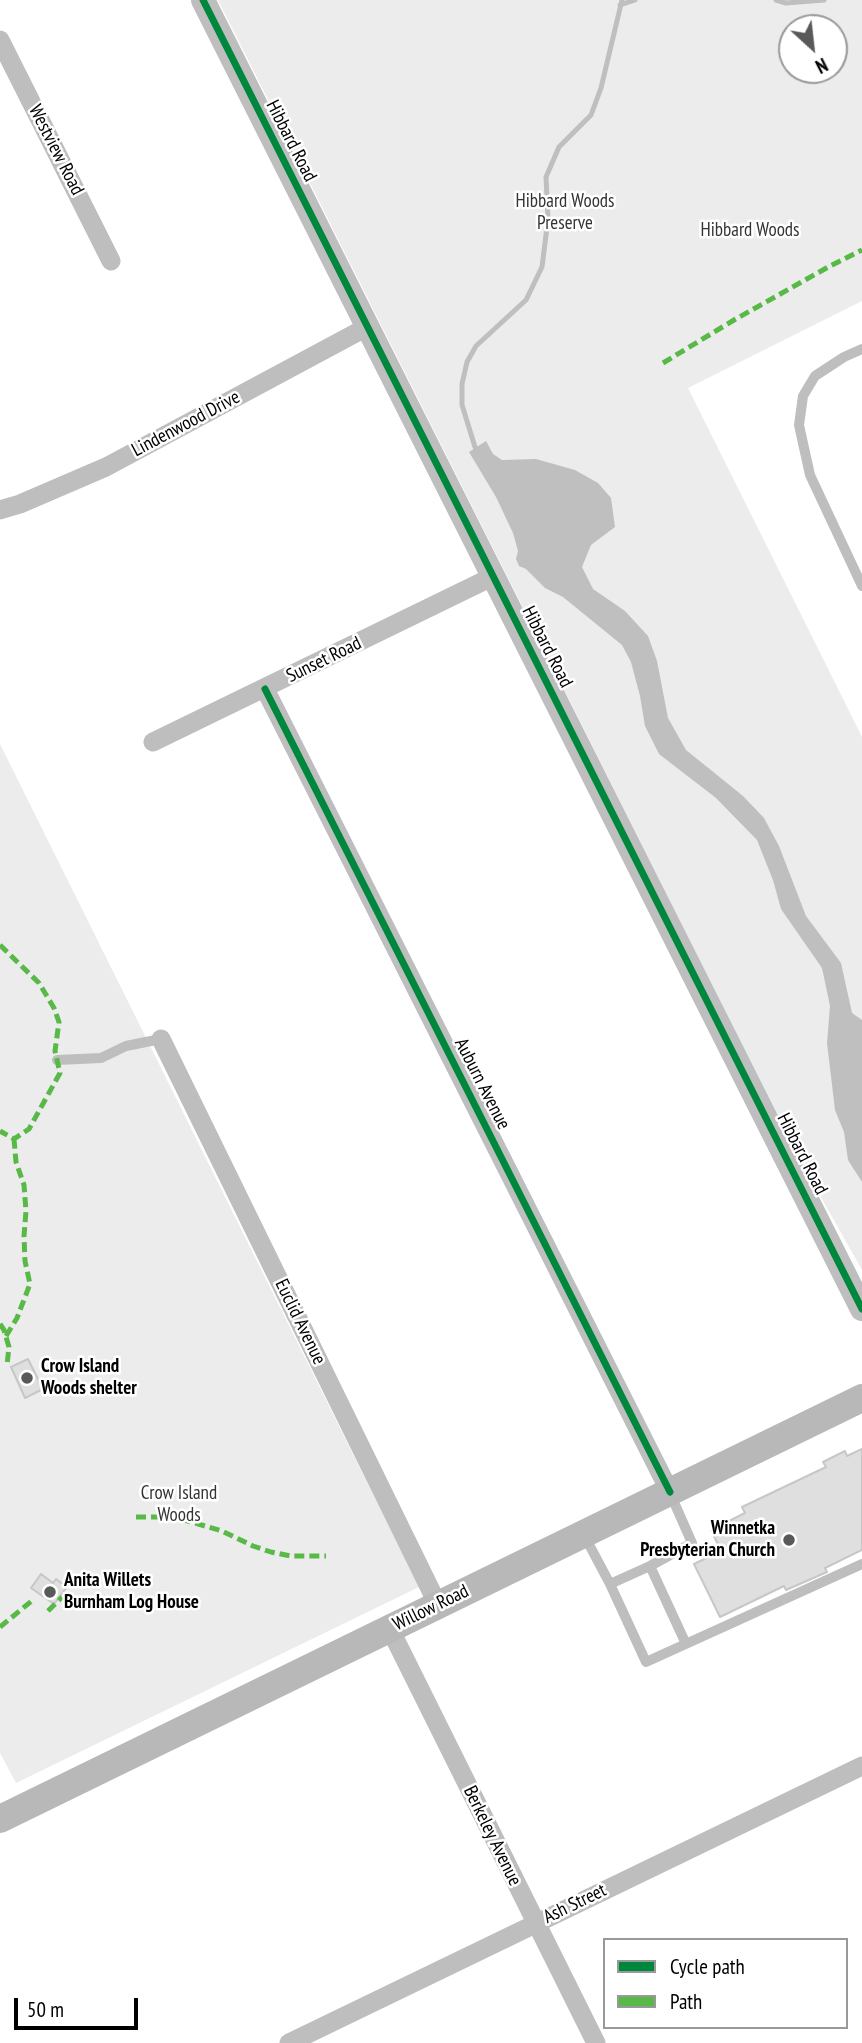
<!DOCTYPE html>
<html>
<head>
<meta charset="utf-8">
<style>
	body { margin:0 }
	#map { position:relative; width:862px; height:2043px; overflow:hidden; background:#fff; font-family:"PT Sans Narrow",sans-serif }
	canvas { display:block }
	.legend { position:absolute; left:603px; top:1938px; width:245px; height:91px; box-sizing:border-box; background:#fff; border:2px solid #999; margin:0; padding:9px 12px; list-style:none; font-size:21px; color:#000 }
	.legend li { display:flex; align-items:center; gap:14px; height:35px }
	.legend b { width:35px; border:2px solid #999 }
	.north { position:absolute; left:778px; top:14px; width:70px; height:70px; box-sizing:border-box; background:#fff; border:2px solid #999; border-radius:50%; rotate:153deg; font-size:19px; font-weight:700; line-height:28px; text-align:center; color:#000 }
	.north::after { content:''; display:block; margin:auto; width:24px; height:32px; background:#595959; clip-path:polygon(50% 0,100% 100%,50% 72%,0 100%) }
	.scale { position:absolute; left:14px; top:1998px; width:124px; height:32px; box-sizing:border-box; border:4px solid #000; border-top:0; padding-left:9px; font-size:21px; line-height:24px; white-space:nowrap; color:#000; -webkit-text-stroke:5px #fff; paint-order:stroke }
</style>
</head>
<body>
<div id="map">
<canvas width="862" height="2043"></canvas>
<ul class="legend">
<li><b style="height:9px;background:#00873e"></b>Cycle path</li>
<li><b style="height:9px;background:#58b947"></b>Path</li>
</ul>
<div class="north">N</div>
<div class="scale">50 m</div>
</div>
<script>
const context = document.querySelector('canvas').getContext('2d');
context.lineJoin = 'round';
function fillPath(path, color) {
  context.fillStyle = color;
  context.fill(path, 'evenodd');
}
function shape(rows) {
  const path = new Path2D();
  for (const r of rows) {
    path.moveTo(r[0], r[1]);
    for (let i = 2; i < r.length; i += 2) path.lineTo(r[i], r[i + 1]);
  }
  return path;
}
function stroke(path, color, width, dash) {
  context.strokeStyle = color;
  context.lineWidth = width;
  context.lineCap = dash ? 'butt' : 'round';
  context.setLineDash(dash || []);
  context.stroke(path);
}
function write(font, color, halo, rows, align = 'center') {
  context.font = font + ' "PT Sans Narrow",sans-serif';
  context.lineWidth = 5;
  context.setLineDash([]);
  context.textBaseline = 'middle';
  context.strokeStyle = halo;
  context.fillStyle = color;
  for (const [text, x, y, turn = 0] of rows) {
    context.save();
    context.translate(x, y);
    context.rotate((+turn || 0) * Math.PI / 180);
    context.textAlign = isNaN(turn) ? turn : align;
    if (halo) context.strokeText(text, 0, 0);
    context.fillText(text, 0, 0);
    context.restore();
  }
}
fillPath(shape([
	[218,0,862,0,862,301,688,388,862,737,862,1270,814,1185,746,1052],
	[792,28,834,28,834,70,792,70],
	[0,744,419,1587,16,1783,0,1753]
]), '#ececec');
fillPath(shape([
	[486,441,493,454,502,460,536,459,575,470,598,483,611,498,615,527,591,545,582,567,593,589,625,611,648,636,657,661,668,718,686,750,743,796,764,818,779,846,806,916,841,963,852,1013,862,1020,862,1182,848,1160,844,1132,835,1110,827,1043,830,1006,822,968,781,909,773,880,757,840,716,798,659,754,645,726,640,696,631,662,622,645,563,597,545,588,526,569,519,566,516,559,518,551,513,533,496,497,469,452]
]), '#bfbfbf');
stroke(shape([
	[776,0,786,3,824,0],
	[620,5,635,0],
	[478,452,475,447,462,405,462,384,467,362,476,346,526,300,542,267,548,219,546,177,559,147,591,115,601,88,622,0]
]), '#bfbfbf', 5);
const building = shape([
	[28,1359,43,1389,25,1398,11,1367,28,1359],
	[862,1449,862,1550,825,1568,827,1572,786,1590,784,1586,720,1617,694,1564,721,1551,711,1530,745,1513,742,1507,826,1467,823,1462,845,1451,847,1456,862,1449],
	[41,1574,53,1583,56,1579,67,1587,54,1604,31,1588,41,1574]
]);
fillPath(building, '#dfdfdf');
stroke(building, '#c7c7c7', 2);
stroke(shape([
	[862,349,844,357,815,376,803,396,799,425,810,475,862,586],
	[57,1060,101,1058,126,1046,161,1039],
	[670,1493,692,1543,650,1566,686,1644],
	[584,1535,610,1584],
	[650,1566,610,1584,646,1662,862,1564]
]), '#bebebe', 10);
stroke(shape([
	[0,40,111,261],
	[0,510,20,504,106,467,367,327],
	[265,689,670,1492],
	[153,742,494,576],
	[161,1039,438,1605],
	[390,1629,596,2043],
	[289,2043,862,1766]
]), '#bebebe', 19);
stroke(shape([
	[203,0,862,1309]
]), '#bebebe', 24);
stroke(shape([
	[0,1819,862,1398]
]), '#b8b8b8', 28);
stroke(shape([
	[663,363,734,320,830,266,862,250],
	[0,945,39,983,54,1008,59,1022,55,1051,60,1073,29,1129,14,1139,0,1131],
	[0,1324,4,1330,9,1347,7,1365],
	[6,1336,17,1318,30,1284,25,1261,24,1236,26,1211,24,1185,16,1162,14,1139],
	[136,1517,166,1517,181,1519,222,1531,253,1546,271,1552,291,1556,326,1556],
	[48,1611,62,1597],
	[0,1627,34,1599]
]), '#58b947', 5, [10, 5]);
stroke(shape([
	[203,0,862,1309],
	[265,689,670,1492]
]), '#00873e', 7);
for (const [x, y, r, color] of [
	[27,1378,7,"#595959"],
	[789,1540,7,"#595959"],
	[50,1592,7,"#595959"]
]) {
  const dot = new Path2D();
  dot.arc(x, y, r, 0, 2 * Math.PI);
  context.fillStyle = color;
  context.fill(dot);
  stroke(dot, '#fff', 2.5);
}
write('19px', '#000', '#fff', [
	["Hibbard Road",291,141,63],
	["Westview Road",56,150,63],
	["Lindenwood Drive",186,424,-28],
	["Hibbard Road",547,647,63],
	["Sunset Road",324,660,-26],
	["Auburn Avenue",482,1084,63],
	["Hibbard Road",802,1154,63],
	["Euclid Avenue",300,1322,64],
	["Willow Road",431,1608,-26],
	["Berkeley Avenue",492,1836,64],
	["Ash Street",575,1904,-26]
]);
write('19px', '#333', '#fff', [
	["Hibbard Woods",565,202],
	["Preserve",565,224],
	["Hibbard Woods",750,231],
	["Crow Island",179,1494],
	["Woods",179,1516]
]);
write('bold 19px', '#000', '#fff', [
	["Crow Island",41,1367],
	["Woods shelter",41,1389],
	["Winnetka",775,1529,"right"],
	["Presbyterian Church",775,1551,"right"],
	["Anita Willets",64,1581],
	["Burnham Log House",64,1603]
], 'left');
</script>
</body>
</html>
